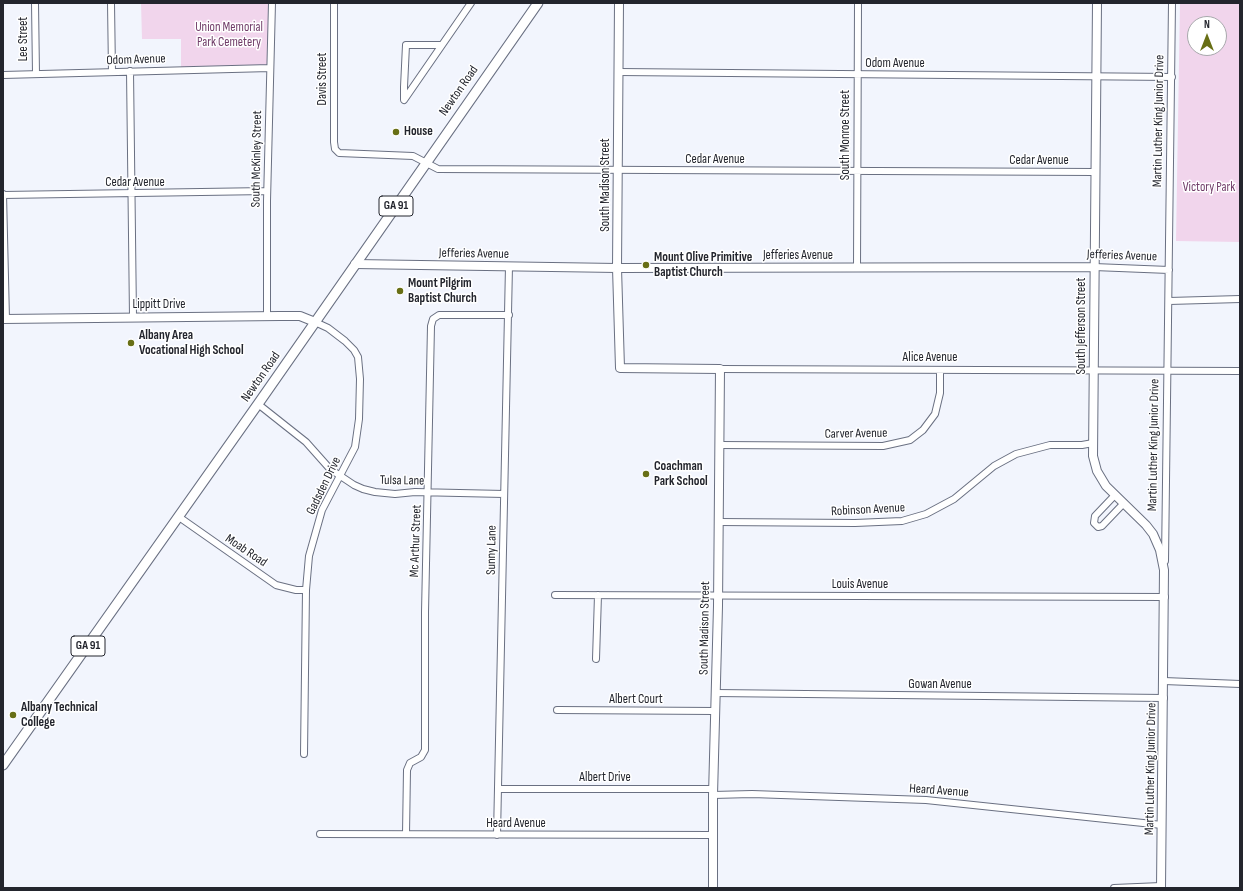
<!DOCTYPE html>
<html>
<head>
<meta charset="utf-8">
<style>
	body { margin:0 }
	#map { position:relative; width:1243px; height:891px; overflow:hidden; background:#f2f5fd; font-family:"Sofia Sans Condensed",sans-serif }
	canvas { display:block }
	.frame { position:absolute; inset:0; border:4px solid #23252d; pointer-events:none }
	.north { position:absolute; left:1187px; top:16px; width:40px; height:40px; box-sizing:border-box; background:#fff; border:1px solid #a7a8ab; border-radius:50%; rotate:0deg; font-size:11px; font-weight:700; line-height:16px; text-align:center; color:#23252d }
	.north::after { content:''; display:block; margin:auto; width:14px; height:18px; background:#686f15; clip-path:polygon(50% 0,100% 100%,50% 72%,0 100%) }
</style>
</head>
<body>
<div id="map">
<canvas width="1243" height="891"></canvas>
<div class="frame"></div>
<div class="north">N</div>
</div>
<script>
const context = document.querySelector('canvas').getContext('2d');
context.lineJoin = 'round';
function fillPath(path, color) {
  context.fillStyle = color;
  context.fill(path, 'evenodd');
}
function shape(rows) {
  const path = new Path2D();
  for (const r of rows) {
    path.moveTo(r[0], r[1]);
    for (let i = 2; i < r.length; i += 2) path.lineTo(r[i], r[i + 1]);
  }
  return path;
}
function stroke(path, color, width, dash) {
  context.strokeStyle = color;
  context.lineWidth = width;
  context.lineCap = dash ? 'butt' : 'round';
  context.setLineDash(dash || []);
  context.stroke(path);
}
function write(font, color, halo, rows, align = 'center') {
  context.font = font + ' "Sofia Sans Condensed",sans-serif';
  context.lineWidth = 3;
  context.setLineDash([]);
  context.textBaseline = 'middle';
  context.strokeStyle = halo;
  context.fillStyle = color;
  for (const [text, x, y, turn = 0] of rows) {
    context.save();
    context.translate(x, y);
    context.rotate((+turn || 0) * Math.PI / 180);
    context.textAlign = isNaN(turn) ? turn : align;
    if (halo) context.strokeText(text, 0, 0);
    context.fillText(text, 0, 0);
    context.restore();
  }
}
fillPath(shape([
	[141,3,270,3,268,67,181,68,181,39,142,39],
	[1180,3,1240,3,1240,242,1176,241],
	[1195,24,1219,24,1219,48,1195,48]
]), '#f1d5ec');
const street = shape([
	[35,3,36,74],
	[111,3,112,72],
	[334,3,334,142,335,149,339,153,413,156,438,169,1095,172],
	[406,45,442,45,404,100,404,87,406,45],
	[442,45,471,3],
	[130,71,133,317],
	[619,72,1172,77],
	[3,75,270,68],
	[3,194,6,319],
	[3,195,267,191],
	[1094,267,1169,270],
	[857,268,858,3],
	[1169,301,1240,299],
	[267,316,267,201,272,3],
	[720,369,1240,371],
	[258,404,306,442,330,469,354,485,363,489,375,492,395,494,415,492,504,494],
	[720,445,883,446,910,440,923,430,935,414,940,393,940,370],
	[1115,495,1095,516,1094,523,1098,527,1102,526,1124,503],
	[179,517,276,585,296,590,306,590],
	[719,522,855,523,902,521,926,514,954,499,994,466,1016,454,1050,445,1082,445,1093,443],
	[1165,561,1172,3],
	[555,595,1165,597],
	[596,659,598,595],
	[1164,681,1240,684],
	[716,693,1164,698],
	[557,710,715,711],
	[304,754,306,590,309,556,322,510,355,447,359,419,360,379,358,357,354,350,345,341,328,328,315,322],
	[498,789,713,789],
	[713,795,752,794,926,800,1162,825],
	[320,834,712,835],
	[406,834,407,770,410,763,421,757,425,750,425,612,431,326,433,319,439,315,509,315],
	[497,835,509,266],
	[1114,888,1161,886]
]);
const secondary = shape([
	[619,3,617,268,620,368,720,369,718,606,713,795,713,888],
	[1097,3,1093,456,1097,471,1106,486,1146,525,1153,534,1160,550,1164,570,1161,888],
	[355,264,617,268,1094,267],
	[3,319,280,316,300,316,315,322]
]);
const primary = shape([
	[3,765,258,404,538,3]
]);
stroke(street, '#6a7082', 8);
stroke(secondary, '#6a7082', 10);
stroke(primary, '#6a7082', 11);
stroke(street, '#fff', 6);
stroke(secondary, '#fff', 8);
stroke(primary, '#fff', 9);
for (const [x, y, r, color] of [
	[396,132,4,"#686f15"],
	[646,265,4,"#686f15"],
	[400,291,4,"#686f15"],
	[131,343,4,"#686f15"],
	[646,474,4,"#686f15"],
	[13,715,4,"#686f15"]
]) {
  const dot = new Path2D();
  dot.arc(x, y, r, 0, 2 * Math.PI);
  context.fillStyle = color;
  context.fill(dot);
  stroke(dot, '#fff', 1.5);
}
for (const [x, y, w] of [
	[396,206,34],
	[88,646,34]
]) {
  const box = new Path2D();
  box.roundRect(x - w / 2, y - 10, w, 20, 3);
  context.fillStyle = '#fff';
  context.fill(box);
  stroke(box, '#23252d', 1);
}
write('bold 12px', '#23252d', null, [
	["GA 91",396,206],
	["GA 91",88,646]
]);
write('13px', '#703c68', '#fff', [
	["Union Memorial",229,28],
	["Park Cemetery",229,43],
	["Victory Park",1209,188]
]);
write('13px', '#23252d', '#fff', [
	["Lee Street",24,39,-90],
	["Odom Avenue",136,60,-2],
	["Odom Avenue",895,64],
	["Davis Street",323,79,-90],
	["Newton Road",459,91,-55],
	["Martin Luther King Junior Drive",1159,121,-89],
	["South Monroe Street",846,135,-90],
	["South McKinley Street",257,159,-89],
	["Cedar Avenue",715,160],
	["Cedar Avenue",1039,161],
	["Cedar Avenue",135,183],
	["South Madison Street",606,185,-90],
	["Jefferies Avenue",474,254,1],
	["Jefferies Avenue",798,256],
	["Jefferies Avenue",1122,256,2],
	["Lippitt Drive",159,305],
	["South Jefferson Street",1082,326,-90],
	["Alice Avenue",930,358],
	["Newton Road",261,377,-55],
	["Carver Avenue",856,434,-1],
	["Martin Luther King Junior Drive",1154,445,-89],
	["Tulsa Lane",402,481,1],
	["Gadsden Drive",324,486,-64],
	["Robinson Avenue",868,510,-3],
	["Mc Arthur Street",416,541,-88],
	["Sunny Lane",492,550,-89],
	["Moab Road",246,551,34],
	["Louis Avenue",860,585],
	["South Madison Street",705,628,-89],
	["Gowan Avenue",940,685],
	["Albert Court",636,700],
	["Martin Luther King Junior Drive",1151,769,-89],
	["Albert Drive",605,778],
	["Heard Avenue",939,791,4],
	["Heard Avenue",516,824]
]);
write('bold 13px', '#23252d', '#fff', [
	["House",404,132],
	["Mount Olive Primitive",654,258],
	["Baptist Church",654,273],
	["Mount Pilgrim",408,284],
	["Baptist Church",408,299],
	["Albany Area",139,336],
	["Vocational High School",139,351],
	["Coachman",654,467],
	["Park School",654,482],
	["Albany Technical",21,708],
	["College",21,723]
], 'left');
</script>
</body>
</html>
